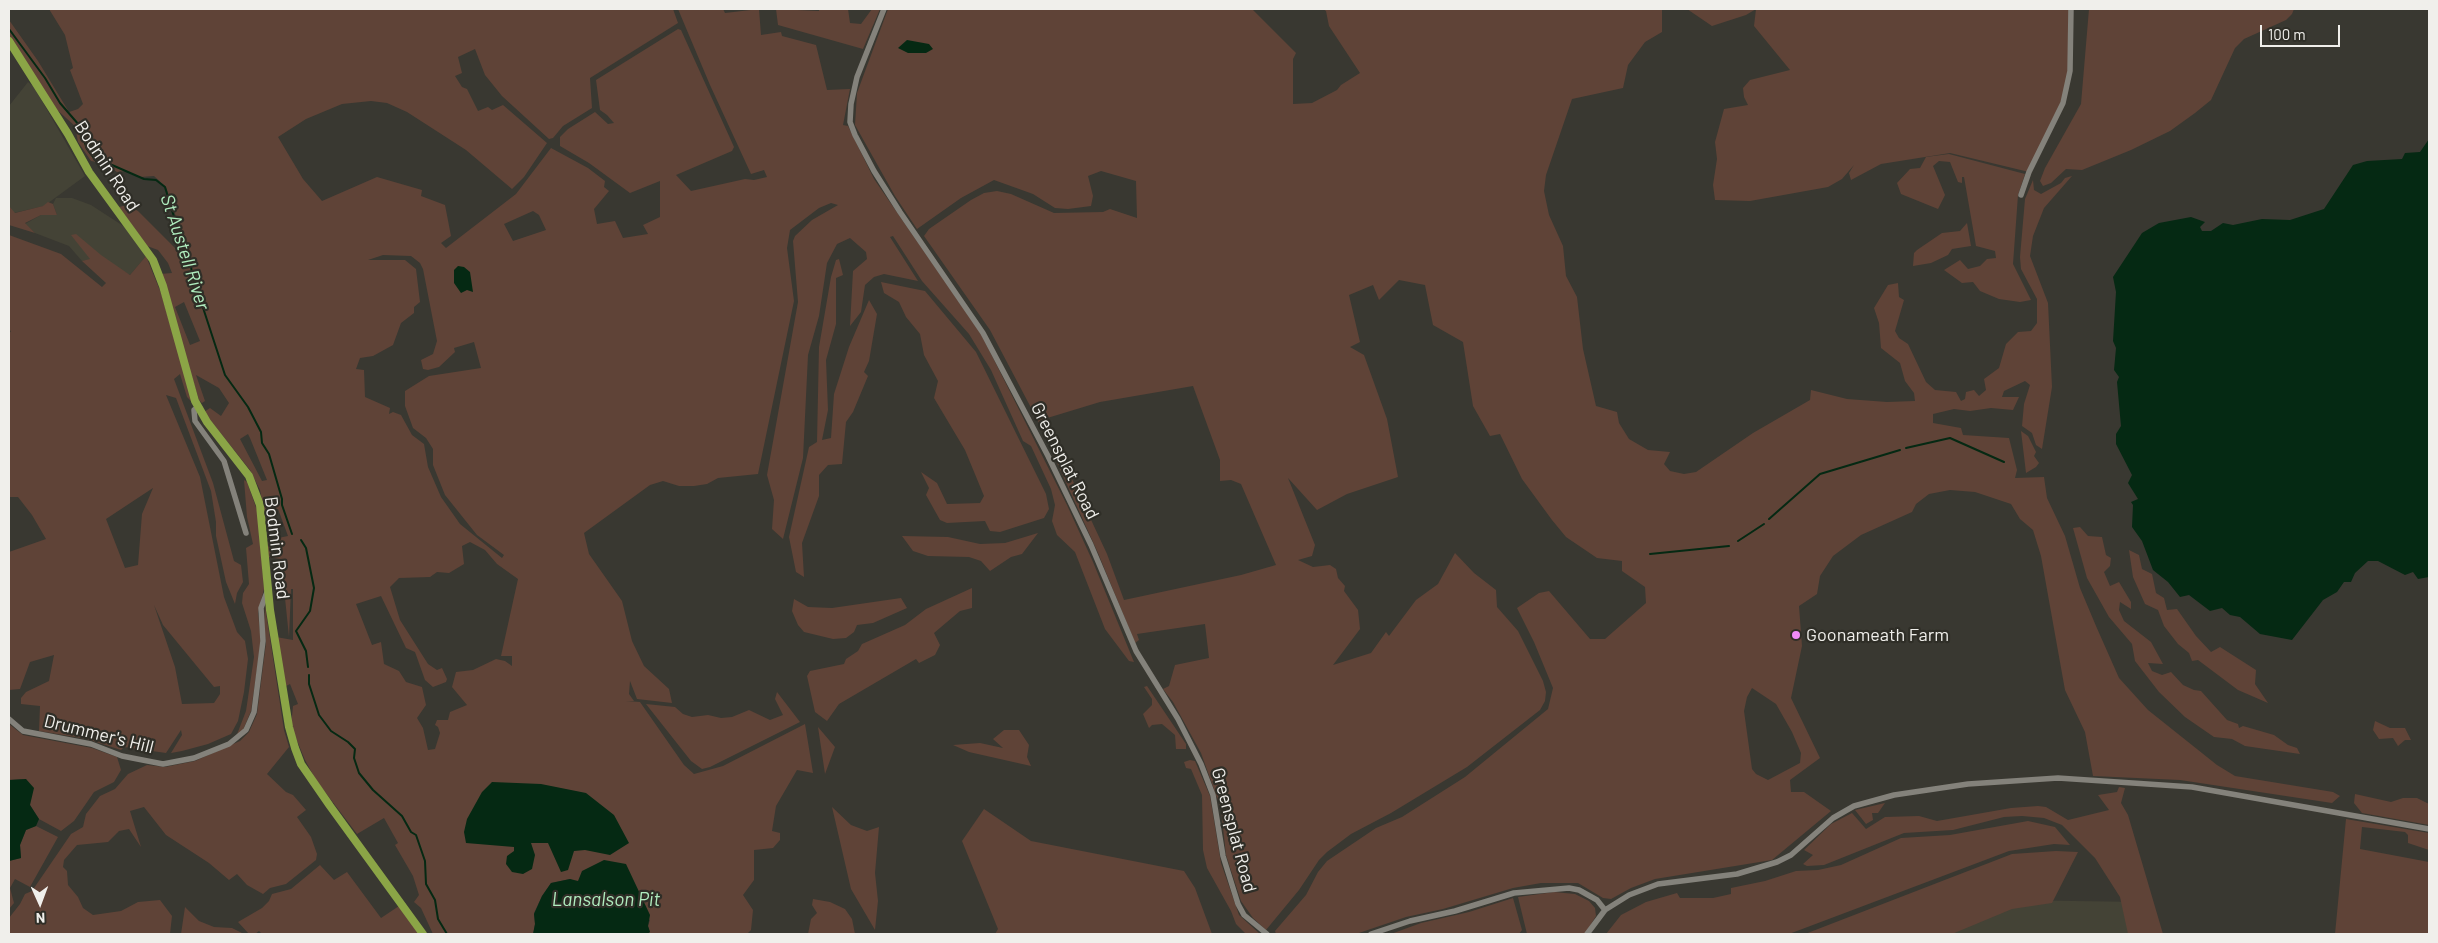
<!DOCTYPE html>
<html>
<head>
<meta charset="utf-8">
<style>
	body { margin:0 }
	#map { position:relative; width:2438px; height:943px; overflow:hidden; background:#393831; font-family:Barlow,sans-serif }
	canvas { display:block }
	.frame { position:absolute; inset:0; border:10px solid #f0efeb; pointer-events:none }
	.north { position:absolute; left:15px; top:878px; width:50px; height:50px; -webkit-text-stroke:4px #2f2e27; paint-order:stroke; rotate:178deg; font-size:14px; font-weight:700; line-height:20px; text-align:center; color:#f0efeb }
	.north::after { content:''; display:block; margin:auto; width:18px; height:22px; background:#f0efeb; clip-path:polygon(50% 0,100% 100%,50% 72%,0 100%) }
	.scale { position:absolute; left:2260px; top:25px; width:80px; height:22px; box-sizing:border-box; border:2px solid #f0efeb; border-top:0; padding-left:6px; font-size:15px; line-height:18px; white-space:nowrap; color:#f0efeb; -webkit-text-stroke:4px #2f2e27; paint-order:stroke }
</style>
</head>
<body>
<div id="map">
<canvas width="2438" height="943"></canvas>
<div class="frame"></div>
<div class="north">N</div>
<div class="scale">100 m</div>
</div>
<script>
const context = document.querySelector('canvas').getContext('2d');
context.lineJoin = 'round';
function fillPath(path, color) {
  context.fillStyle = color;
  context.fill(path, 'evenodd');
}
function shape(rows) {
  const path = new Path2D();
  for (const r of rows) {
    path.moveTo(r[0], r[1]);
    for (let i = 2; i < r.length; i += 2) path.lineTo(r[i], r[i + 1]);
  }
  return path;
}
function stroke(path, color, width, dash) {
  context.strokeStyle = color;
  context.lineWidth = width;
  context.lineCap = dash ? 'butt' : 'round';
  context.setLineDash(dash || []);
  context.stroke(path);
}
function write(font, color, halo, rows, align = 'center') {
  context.font = font + ' Barlow,sans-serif';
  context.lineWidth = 4.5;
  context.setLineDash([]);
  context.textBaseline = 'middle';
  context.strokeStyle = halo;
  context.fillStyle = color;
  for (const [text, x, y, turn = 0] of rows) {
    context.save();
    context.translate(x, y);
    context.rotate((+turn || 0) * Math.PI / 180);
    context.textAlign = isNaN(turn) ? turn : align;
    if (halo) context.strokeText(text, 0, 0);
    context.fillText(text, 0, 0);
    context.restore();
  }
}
fillPath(shape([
	[28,82,33,86,42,101,85,176,44,206,9,214,9,106],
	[56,198,72,198,91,205,128,229,146,256,130,275,99,259,82,261,69,246,35,233,25,224,41,215,57,215,53,204],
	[1944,899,2141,902,2156,934,1881,934]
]), '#444336');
fillPath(shape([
	[49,9,673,9,678,23,590,78,592,108,563,126,553,138,549,139,502,96,485,75,475,49,458,57,462,73,455,76,462,87,467,89,478,111,488,107,492,110,503,105,547,143,524,177,512,189,466,150,407,112,387,103,371,101,342,104,306,119,278,137,303,179,322,201,377,177,422,190,421,196,445,205,451,236,441,243,446,248,516,194,551,148,588,168,605,181,604,187,609,191,594,209,597,224,615,221,623,238,648,234,643,225,660,217,660,181,630,193,589,163,560,146,560,137,568,129,595,112,608,124,614,123,607,115,600,110,596,80,678,29,681,30,734,147,732,151,676,175,691,191,745,179,754,180,767,177,764,170,751,174,710,85,678,9,723,9,725,13,759,9,761,35,781,32,782,36,816,45,827,90,850,89,843,125,848,126,874,179,981,334,1067,505,1093,562,1134,662,1129,661,1105,629,1075,552,1057,535,1052,521,1055,505,1051,489,1031,446,1023,441,991,370,969,334,922,281,893,236,890,237,918,281,884,274,874,277,865,285,861,312,850,326,853,271,867,259,866,252,850,238,837,244,827,263,819,316,808,355,803,458,783,539,772,529,774,500,767,475,798,302,793,241,795,236,812,220,838,205,831,203,819,208,790,230,787,248,794,301,758,474,718,478,707,484,694,486,679,486,663,481,650,485,584,533,589,554,622,601,632,641,644,666,669,689,672,703,637,699,630,681,629,694,634,701,626,701,640,702,684,765,694,774,723,766,805,724,813,773,797,770,776,806,772,831,780,833,780,840,773,848,754,850,754,880,743,895,753,910,751,930,747,934,647,934,650,932,648,926,650,920,570,879,551,883,542,896,534,913,535,924,533,934,433,934,421,908,414,902,419,895,413,876,395,845,398,843,384,818,357,834,316,780,305,760,291,726,293,706,298,704,290,684,284,687,276,637,293,640,293,589,291,589,289,637,281,559,268,557,268,540,288,536,278,509,264,511,260,490,250,470,204,412,210,408,221,416,229,403,219,388,196,375,205,401,202,403,199,400,160,274,172,273,168,263,158,250,147,246,119,207,127,205,138,211,181,254,188,252,166,187,154,176,140,177,126,171,117,172,103,163,91,161,78,142,75,126,56,109,9,36,9,20,38,61,69,112,78,109,83,104,70,70,73,68,65,35],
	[533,211,539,215,546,230,513,241,504,224],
	[383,255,411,256,420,263,423,269,437,341,433,354,421,360,423,369,428,370,439,367,455,352,454,348,474,342,481,368,429,376,405,391,405,406,413,428,426,438,433,449,433,465,445,495,477,535,504,555,502,558,460,524,441,497,428,467,424,444,412,435,401,415,393,412,389,414,390,408,365,397,364,370,356,369,360,358,373,356,393,345,401,323,414,313,414,307,420,302,416,269,405,260,368,260],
	[184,302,200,341,190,345,175,307],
	[248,434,250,438,267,480,262,481,240,439],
	[470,542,485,550,497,564,518,579,501,656,512,656,512,666,505,661,496,659,473,670,456,672,452,687,467,705,450,712,448,720,437,720,435,725,438,727,440,733,435,749,428,750,423,728,417,718,426,705,422,687,406,682,399,671,384,664,381,642,372,645,356,604,381,596,406,648,415,652,425,680,433,687,446,682,447,679,442,668,437,670,428,664,400,620,390,587,399,578,430,577,437,572,449,573,464,564,462,546],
	[776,9,819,11,819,9,848,9,850,23,861,24,872,9,880,9,863,49,778,25],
	[888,9,1252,9,1296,53,1293,59,1293,104,1312,103,1337,90,1341,85,1360,73,1329,26,1326,11,1323,9,1662,9,1662,32,1645,42,1628,65,1623,88,1572,99,1546,175,1544,191,1549,215,1563,246,1566,276,1577,297,1583,349,1596,406,1617,412,1619,423,1629,439,1648,450,1670,452,1664,464,1670,471,1684,474,1696,472,1753,433,1810,400,1811,390,1847,399,1887,402,1915,401,1914,393,1905,381,1900,363,1881,348,1879,323,1874,308,1888,285,1898,283,1899,297,1904,300,1895,331,1899,338,1908,344,1926,382,1935,390,1956,392,1961,401,1965,399,1966,392,1974,390,1979,396,1986,390,1984,379,1999,368,2006,344,2018,332,2031,331,2037,323,2037,299,2021,269,2020,257,2025,199,2033,180,2034,190,2041,194,2061,183,2065,178,2072,176,2044,208,2033,236,2030,256,2048,303,2052,387,2042,449,2036,445,2032,433,2022,426,2024,404,2030,385,2025,381,2004,391,2002,397,2019,397,2013,410,1991,408,1970,411,1954,409,1933,414,1933,423,1961,428,1963,435,2009,438,2017,470,2015,478,2044,477,2047,498,2065,536,2080,588,2096,626,2119,678,2148,710,2217,765,2235,776,2333,792,2340,796,2332,803,2180,780,2093,776,2085,732,2065,690,2041,556,2033,530,2020,519,2011,504,1975,492,1950,490,1929,494,1916,504,1912,512,1861,535,1833,556,1820,576,1817,594,1799,606,1802,646,1791,698,1820,758,1790,780,1791,792,1804,792,1831,811,1772,860,1655,879,1631,888,1611,899,1603,898,1578,883,1541,883,1513,888,1443,909,1406,917,1356,934,1276,934,1275,931,1306,895,1318,872,1327,861,1376,828,1402,817,1465,777,1548,709,1553,688,1534,642,1517,608,1539,593,1549,591,1590,639,1605,639,1646,603,1645,587,1622,571,1622,561,1597,558,1566,537,1552,520,1522,479,1500,434,1490,436,1473,406,1463,342,1433,325,1425,285,1399,280,1379,300,1373,285,1349,295,1360,342,1350,347,1364,355,1387,419,1398,477,1347,494,1317,510,1288,478,1315,545,1312,556,1298,560,1313,567,1330,565,1336,569,1338,578,1345,586,1344,591,1358,610,1360,629,1333,665,1371,653,1386,632,1389,636,1416,600,1438,584,1455,553,1474,573,1496,590,1497,607,1518,631,1543,681,1546,692,1545,701,1540,710,1467,767,1391,813,1351,834,1327,852,1319,860,1299,890,1266,930,1253,918,1241,901,1226,855,1221,809,1201,753,1173,702,1163,689,1169,686,1175,665,1209,658,1205,624,1137,634,1139,640,1135,643,1098,553,1038,421,990,330,924,236,929,229,971,200,984,193,997,191,1011,194,1054,213,1103,212,1110,209,1137,218,1136,181,1101,171,1088,176,1093,196,1091,206,1068,209,1055,208,1033,194,994,180,961,198,917,229,895,196,855,125,857,93],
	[1193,386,1220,460,1220,481,1231,480,1241,484,1276,565,1241,575,1124,600,1107,554,1044,419,1100,402],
	[1752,688,1776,704,1792,732,1801,753,1800,763,1768,780,1756,774,1752,769,1744,711,1747,697],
	[1687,9,2071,9,2070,71,2063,103,2029,172,1950,153,1881,164,1851,180,1849,173,1854,165,1842,179,1828,187,1750,201,1715,200,1713,185,1717,159,1715,142,1724,109,1748,105,1744,97,1743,88,1750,80,1790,70,1754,26,1756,9,1746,15,1712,26],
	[2089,9,2294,9,2292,14,2286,20,2244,39,2235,48,2211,100,2195,113,2170,131,2131,150,2082,170,2066,169,2051,183,2043,186,2040,181,2045,168,2081,104],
	[1949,154,2025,174,2018,195,2013,264,2031,300,2020,302,1999,299,1980,291,1973,282,1962,283,1944,270,1960,260,1968,269,1980,266,1987,259,1996,258,1995,251,1976,246,1964,177,1962,177,1962,183,1958,182,1950,162,1939,161,1933,166,1945,195,1938,209,1901,194,1897,183,1910,169,1920,168,1926,157],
	[48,202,53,204,57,215,41,215,25,223,35,233,9,225,9,206,15,213,43,206],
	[1967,223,1971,246,1952,249,1948,255,1931,263,1913,266,1914,253,1917,250,1942,233,1960,231],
	[76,234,101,255,130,275,146,256,161,293,193,403,187,397,180,374,174,379,213,483,234,561,241,565,243,582,237,593,235,604,226,582,216,536,216,522,211,491,176,398,166,395,200,477,224,597,237,632,245,641,248,659,244,692,238,721,231,734,208,744,182,751,171,753,182,735,181,730,166,753,124,747,121,750,87,739,39,731,40,706,21,704,21,698,26,692,49,681,54,655,30,662,20,689,9,690,9,552,46,539,32,515,18,497,9,497,9,334,11,331,9,330,9,235,61,254,102,287,106,283,82,261,90,259,71,235],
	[153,488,142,514,138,565,125,568,106,519],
	[154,605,163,625,214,687,220,686,220,694,214,703,182,704,175,667],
	[839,259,843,275,836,278,836,324,826,360,828,410,822,440,831,438,834,394,849,347,869,300,877,314,869,361,864,372,868,376,853,412,846,422,842,464,828,465,819,475,819,496,802,543,804,577,796,572,789,537,809,447,817,442,819,347,831,277,836,260],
	[881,282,925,291,976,352,1046,494,1049,509,1044,518,1000,532,990,531,985,521,947,523,940,520,926,495,929,488,921,472,937,483,947,504,980,503,984,496,965,450,934,398,938,381,924,355,920,334,906,317,899,302,884,293],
	[2021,431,2028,436,2036,452,2034,456,2039,463,2036,467,2026,473],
	[244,480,247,482,258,513,264,589,258,613,261,641,251,711,243,730,236,737,246,711,254,657,251,631,242,603,243,593,249,584,246,548,253,544,247,517],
	[2080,527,2088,536,2102,537,2106,555,2111,558,2110,566,2104,572,2110,586,2119,582,2131,602,2131,609,2120,602,2119,610,2124,621,2151,642,2163,664,2148,663,2152,671,2162,675,2171,672,2183,685,2194,690,2201,691,2227,720,2238,724,2239,728,2243,726,2274,735,2288,745,2297,748,2300,754,2245,746,2232,739,2214,737,2185,717,2159,692,2135,661,2132,644,2109,617,2087,578,2073,528],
	[1038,533,1022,554,1011,557,990,571,981,561,969,557,928,556,913,551,902,536,948,537,980,544,1005,543],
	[2129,550,2139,555,2142,569,2152,574,2156,593,2164,598,2167,610,2177,609,2196,636,2211,652,2220,647,2256,670,2255,684,2268,703,2238,690,2198,660,2192,661,2189,653,2178,644,2164,626,2158,610,2145,604,2133,577],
	[972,588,972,608,960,611,934,633,940,645,935,655,919,663,916,659,839,704,827,721,815,712,807,676,810,671,844,664,846,659,858,651,862,644,905,625,926,609],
	[901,598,907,608,873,623,857,625,854,632,846,638,833,639,804,632,798,625,792,611,794,599,808,607,832,608],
	[265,606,284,730,289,747,267,774,286,792,293,795,306,810,297,817,311,837,317,854,316,860,286,884,270,888,263,894,247,885,237,874,229,880,209,863,166,835,144,807,130,811,141,847,129,829,119,831,108,842,77,845,64,860,63,867,67,871,68,885,78,897,83,908,93,915,121,911,138,902,160,900,172,916,170,934,9,934,9,918,20,904,25,894,32,891,71,834,83,827,86,814,100,796,115,789,128,774,147,765,165,767,195,761,240,741,249,732,257,714,266,643,264,626],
	[1147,686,1186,744,1186,749,1176,749,1175,735,1162,724,1152,725,1149,728,1143,714,1152,705,1152,699,1144,687],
	[777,692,800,722,710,767,702,769,691,761,646,704,675,707,683,714,692,717,708,715,721,718,732,717,749,710,770,720,783,715,775,699],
	[2375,721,2390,728,2405,728,2411,740,2405,740,2398,746,2393,738,2379,739,2373,730],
	[9,724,23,735,92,748,117,757,121,770,114,782,94,792,74,821,61,831,39,819,30,805,26,779,9,780],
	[818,727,835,747,825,774],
	[1004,730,1019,730,1029,745,1027,757,1031,766,969,752,953,745,980,743,1003,748,993,739],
	[1190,760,1195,761,1210,796,1221,863,1239,915,1260,934,1246,934,1236,924,1231,911,1207,868,1203,850,1202,795,1191,769,1186,768,1184,762],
	[2119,787,2125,788,2121,803,2128,815,2163,934,2128,934,2120,897,2095,858,2062,825,2044,818,2022,816,2004,817,1953,830,1904,833,1824,865,1807,866,1803,864,1813,855,1804,850,1831,824,1852,813,1866,829,1885,817,1919,816,1937,821,2011,808,2038,806,2046,807,2068,820,2109,810,2098,795,2117,792],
	[2355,794,2391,802,2403,798,2417,798,2429,804,2429,825,2362,813,2354,803],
	[1885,803,1878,813,1872,813,1873,820,1866,824,1855,810],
	[832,807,851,825,867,831,879,827,875,873,878,901,875,930,851,889],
	[984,809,1031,841,1184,871,1195,888,1212,934,995,934,998,929,962,841],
	[2346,819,2429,833,2429,850,2408,843,2408,835,2405,832,2362,827,2360,849,2429,862,2429,934,2335,934],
	[2028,821,2055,827,2070,845,2054,844,2009,851,1789,934,1606,934,1621,915,1646,902,1677,893,1680,898,1713,898,1731,894,1731,888,1765,881,1796,871,1818,870,1841,865,1901,838,1950,835],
	[36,826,58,837,30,887,15,879,10,888,14,903,9,909,9,861,21,858,20,845,26,830],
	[2056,851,2078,852,2052,903,2012,909,1952,934,1805,934,2012,854],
	[320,865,334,880,347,872,381,918,399,906,419,934,262,934,259,931,255,934,249,934,238,922,262,908,269,901,272,894,291,889],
	[1554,892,1575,894,1589,901,1595,908,1596,916,1585,934,1527,934,1518,897],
	[1513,898,1522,930,1519,934,1391,934,1421,923,1469,912],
	[813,899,830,902,845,909,852,919,855,934,808,934,811,919,817,913,812,905],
	[185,907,199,921,214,927,232,928,244,934,181,934]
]), '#5f4337');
fillPath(shape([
	[907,40,929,44,933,49,926,53,908,53,898,48],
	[2429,139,2429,577,2418,579,2413,572,2405,575,2378,561,2368,561,2355,573,2351,582,2344,582,2337,592,2323,600,2292,640,2260,634,2240,617,2230,615,2222,608,2210,611,2189,595,2180,597,2168,582,2153,570,2142,541,2132,527,2133,505,2131,502,2138,499,2128,483,2132,475,2116,444,2116,434,2121,426,2117,382,2119,377,2114,370,2116,348,2113,341,2116,292,2113,277,2142,233,2159,223,2191,217,2205,222,2200,227,2202,231,2211,231,2223,223,2233,225,2262,219,2290,220,2324,209,2353,165,2367,161,2402,159,2405,153,2420,152],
	[458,266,464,267,470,272,473,292,467,290,461,293,454,283,454,270],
	[26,779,34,788,30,805,39,819,36,826,26,830,20,845,21,858,9,861,9,780],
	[492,782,541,784,586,793,614,815,629,843,610,855,585,850,574,851,568,870,561,872,548,843,531,843,535,855,532,869,523,874,512,872,506,864,507,856,514,851,514,847,466,843,464,832,467,819,482,792],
	[604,860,626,864,650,915,648,926,650,932,647,934,533,934,535,924,534,914,542,896,551,883,570,879,578,881,582,871]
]), '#052913');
stroke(shape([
	[9,29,45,78,60,103,79,125,87,149,97,162,112,165,144,179,156,180,165,187,181,240,190,258,192,274,225,375,248,407,261,432,262,443,269,454,282,499,282,505,292,534],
	[1906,448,1950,438,2004,462],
	[1769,519,1820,474,1900,450],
	[301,540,306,548,314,588,310,611,296,631,306,651,308,667],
	[1738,541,1764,524],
	[1650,554,1729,546],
	[309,675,309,684,319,715,331,731,348,742,355,749,354,758,359,773,373,790,402,816,411,832,416,835,425,861,426,884,435,900,438,919,447,934]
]), '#052913', 2);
stroke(shape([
	[884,9,857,77,851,104,850,122,855,135,874,171,900,212,983,333,1048,456,1091,545,1136,651,1178,719,1201,764,1213,795,1223,856,1238,904,1244,915,1267,934],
	[2021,195,2029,172,2063,103,2070,71,2071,9],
	[198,407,194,410,195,421,224,461,246,533],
	[9,719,23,731,91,744,122,756,163,764,194,758,229,744,246,730,254,712,263,641,261,608,267,592],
	[1605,910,1629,895,1658,884,1737,874,1777,862,1791,855,1833,818,1854,806,1894,795,1968,784,2058,778,2192,787,2429,829],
	[1371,934,1410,921,1455,911,1514,893,1569,888,1579,890,1597,900,1605,910,1587,934]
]), '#84827b', 5.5);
stroke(shape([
	[9,41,68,134,89,172,153,260,163,286,195,401,207,422,249,476,260,505,270,610,289,727,295,748,301,764,330,806,423,934]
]), '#8ba546', 8);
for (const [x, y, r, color] of [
	[1796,635,5,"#ef8bf7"]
]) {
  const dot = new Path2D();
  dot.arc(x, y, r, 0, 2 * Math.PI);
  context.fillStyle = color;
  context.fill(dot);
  stroke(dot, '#2f2e27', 2);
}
write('18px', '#f0efeb', '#2f2e27', [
	["Bodmin Road",107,166,57],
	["Greensplat Road",1065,461,63],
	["Bodmin Road",277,548,83],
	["Drummer's Hill",99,734,14],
	["Greensplat Road",1234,830,75]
]);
write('18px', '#f0efeb', '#2f2e27', [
	["Goonameath Farm",1806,635]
], 'left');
write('italic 19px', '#b0edbf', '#2f2e27', [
	["St Austell River",185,252,72],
	["Lansalson Pit",606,900]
]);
</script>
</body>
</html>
